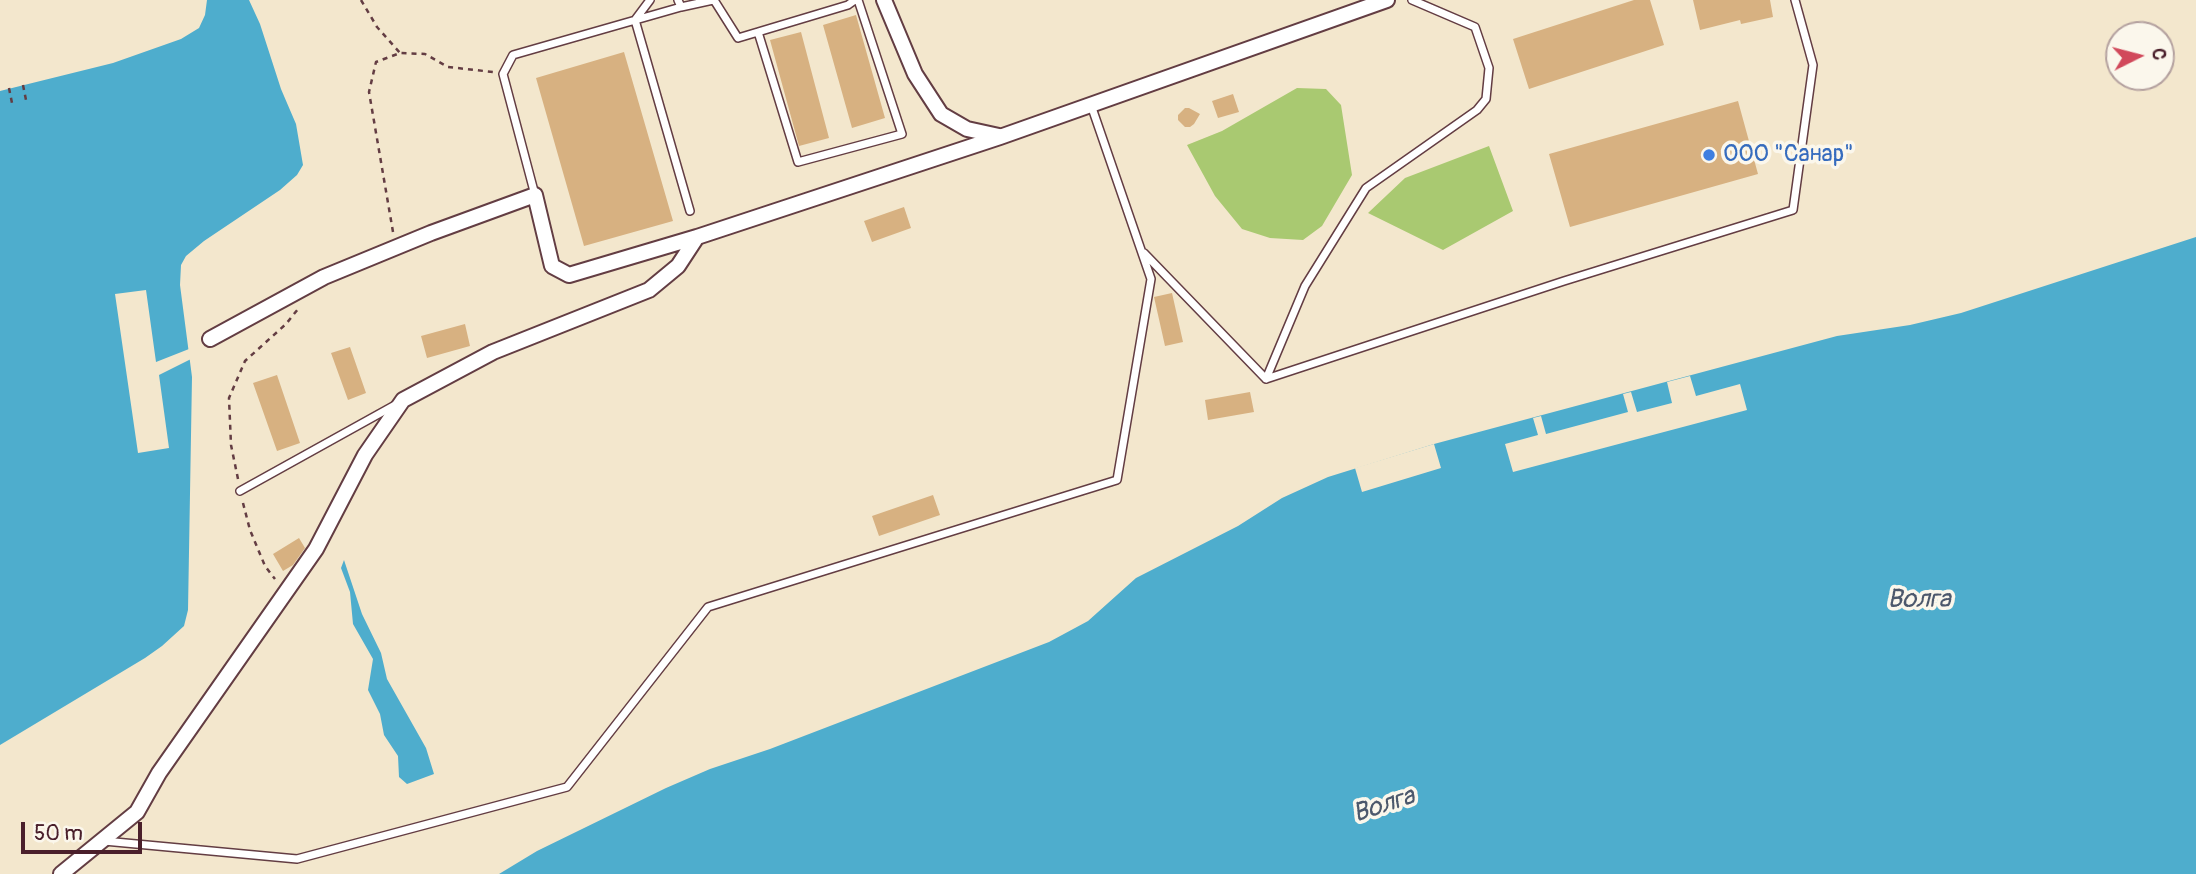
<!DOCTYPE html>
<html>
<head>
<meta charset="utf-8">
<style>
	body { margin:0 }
	#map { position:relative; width:2196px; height:874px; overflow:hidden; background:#f3e7cd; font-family:Pangolin,sans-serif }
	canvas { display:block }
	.north { position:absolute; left:2105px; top:21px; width:70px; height:70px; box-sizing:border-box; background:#fbf7ec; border:2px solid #b4a19f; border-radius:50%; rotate:84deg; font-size:19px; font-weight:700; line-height:28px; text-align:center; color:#4a1f2b }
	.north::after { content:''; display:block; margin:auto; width:24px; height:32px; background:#d1495b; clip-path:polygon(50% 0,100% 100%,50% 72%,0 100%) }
	.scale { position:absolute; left:21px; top:822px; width:121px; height:32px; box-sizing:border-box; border:4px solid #4a1f2b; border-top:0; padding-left:9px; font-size:21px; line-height:24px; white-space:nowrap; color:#4a1f2b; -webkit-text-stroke:5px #fbf7ec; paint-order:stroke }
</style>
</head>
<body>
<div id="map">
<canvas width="2196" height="874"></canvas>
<div class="north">С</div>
<div class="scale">50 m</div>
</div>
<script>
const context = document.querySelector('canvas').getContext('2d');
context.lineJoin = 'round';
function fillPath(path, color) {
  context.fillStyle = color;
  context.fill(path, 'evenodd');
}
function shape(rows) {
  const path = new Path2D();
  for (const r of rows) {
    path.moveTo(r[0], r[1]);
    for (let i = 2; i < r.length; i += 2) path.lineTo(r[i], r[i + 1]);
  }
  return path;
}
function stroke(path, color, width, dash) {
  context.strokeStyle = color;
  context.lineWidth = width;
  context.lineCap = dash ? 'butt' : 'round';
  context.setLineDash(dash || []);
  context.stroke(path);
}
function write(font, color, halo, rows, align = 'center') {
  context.font = font + ' Pangolin,sans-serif';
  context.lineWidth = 7;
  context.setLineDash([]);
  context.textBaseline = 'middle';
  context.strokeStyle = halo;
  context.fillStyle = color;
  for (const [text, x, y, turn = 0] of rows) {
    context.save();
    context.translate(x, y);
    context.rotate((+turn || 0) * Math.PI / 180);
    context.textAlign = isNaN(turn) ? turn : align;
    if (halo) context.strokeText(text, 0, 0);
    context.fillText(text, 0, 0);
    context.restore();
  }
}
fillPath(shape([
	[1297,88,1326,89,1341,105,1352,175,1322,226,1303,240,1270,238,1242,229,1215,196,1187,145,1222,131],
	[1489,146,1513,211,1443,250,1368,213,1405,178]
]), '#a9c971');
fillPath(shape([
	[207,0,249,0,260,24,281,89,296,124,303,165,297,175,280,190,204,241,186,256,181,265,180,285,192,377,188,610,184,626,162,646,145,658,0,745,0,91,113,63,181,39,199,28,205,15],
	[2196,237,2196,874,499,874,537,851,666,788,710,769,770,749,1049,642,1088,621,1136,578,1238,526,1282,498,1328,477,1434,444,1837,336,1910,325,1961,313],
	[344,560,362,614,381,653,387,679,426,748,434,774,407,784,399,777,398,756,384,735,380,714,368,690,373,659,353,624,350,592,341,568]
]), '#4eadcd');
fillPath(shape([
	[146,290,156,362,189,349,191,359,159,375,169,448,138,453,115,294],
	[1690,376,1696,396,1740,384,1747,410,1513,472,1505,444,1538,435,1533,418,1541,416,1546,434,1628,412,1623,394,1631,392,1637,412,1672,403,1667,382],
	[1434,444,1441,468,1362,492,1355,468]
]), '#f3e7cd');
fillPath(shape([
	[1634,0,1650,0,1664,45,1529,89,1513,39],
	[1693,0,1770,0,1773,17,1741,24,1740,20,1700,30],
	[856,15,885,118,852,128,823,25],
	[801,32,829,138,799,146,770,40],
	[624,52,673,221,584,246,536,78],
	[1233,94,1239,112,1218,118,1212,101],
	[1738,101,1758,174,1570,227,1549,154],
	[1185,108,1189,108,1200,114,1194,124,1190,127,1185,127,1178,120,1178,115],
	[904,207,911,228,872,242,864,221],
	[1172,293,1183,342,1165,346,1154,297],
	[465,324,470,346,427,358,421,336],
	[350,347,366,393,348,400,331,353],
	[277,375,300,443,277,451,253,383],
	[1250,392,1254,412,1208,420,1205,400],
	[933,495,940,515,879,536,872,516],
	[299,538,305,548,293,565,283,571,273,554]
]), '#d7b181');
const lane = shape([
	[650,0,635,20,690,211],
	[714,0,738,38,848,5,855,0],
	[681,7,713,0],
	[758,32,798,162,902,134,858,0],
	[535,195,503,74,513,55,681,7,678,0],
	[1144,253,1266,379,1564,281,1793,210,1813,65,1795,0],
	[1266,379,1305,286,1366,188,1477,110,1486,99,1489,68,1475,27,1412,0],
	[240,491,395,405],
	[104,841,297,859,567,787,708,607,1117,480,1151,279,1091,105]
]);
const street = shape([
	[884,0,915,74,941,114,967,129,999,136],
	[210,339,324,277,431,233,535,195,552,266,569,275,697,237],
	[61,874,137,812,159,773,316,549,365,455,403,400,493,352,649,290,678,266,697,237,1000,137,1387,0]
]);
stroke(lane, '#633d43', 10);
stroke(street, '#633d43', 18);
stroke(shape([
	[361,0,377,27,400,53],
	[23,85,26,100],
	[9,88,12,103],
	[393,232,369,92,376,62,400,53,425,54,448,67,493,72],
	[238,479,231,445,229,398,245,361,286,324,298,309],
	[243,503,250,530,265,566,275,579]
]), '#633d43', 2.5, [5, 5]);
stroke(lane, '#fff', 7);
stroke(street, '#fff', 14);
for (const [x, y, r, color] of [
	[1709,155,7,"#3f7fe0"]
]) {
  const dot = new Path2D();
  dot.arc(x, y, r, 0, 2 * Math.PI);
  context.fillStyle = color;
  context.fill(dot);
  stroke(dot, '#fbf7ec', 2.5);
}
write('24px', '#366cbe', '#fbf7ec', [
	["ООО \"Санар\"",1723,155]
], 'left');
write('italic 26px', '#4c586c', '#fbf7ec', [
	["Волга",1919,600],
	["Волга",1384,806,-18]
]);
</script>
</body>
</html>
